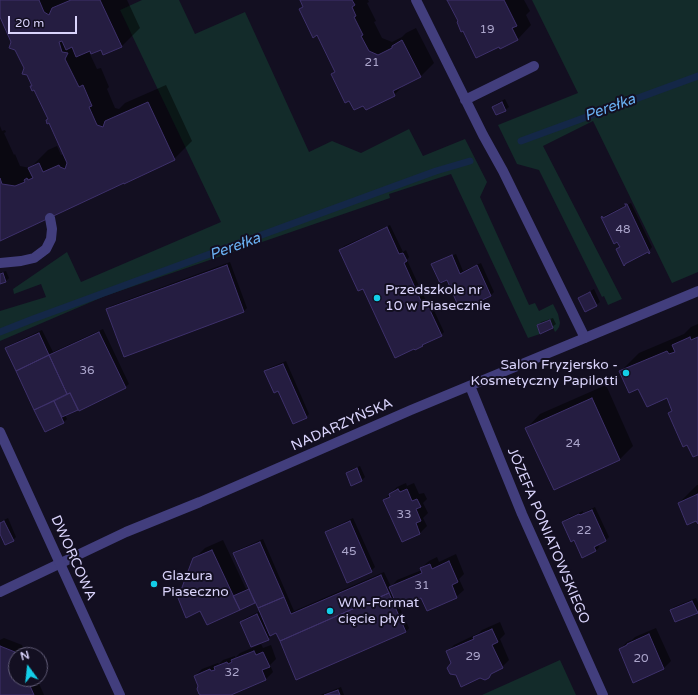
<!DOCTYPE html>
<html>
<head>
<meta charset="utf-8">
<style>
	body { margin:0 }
	#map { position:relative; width:698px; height:695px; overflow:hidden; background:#130f21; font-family:"Varela Round",sans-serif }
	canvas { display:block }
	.north { position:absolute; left:8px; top:647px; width:40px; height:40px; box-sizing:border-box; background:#130f21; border:1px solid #625d78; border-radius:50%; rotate:345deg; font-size:11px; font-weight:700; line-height:16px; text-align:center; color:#d9d3fb }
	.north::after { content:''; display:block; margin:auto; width:14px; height:18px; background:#13cee8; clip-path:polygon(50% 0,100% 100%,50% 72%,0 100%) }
	.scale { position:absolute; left:8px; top:16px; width:69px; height:18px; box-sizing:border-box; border:2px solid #d9d3fb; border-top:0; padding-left:5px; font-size:12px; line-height:14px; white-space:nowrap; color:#d9d3fb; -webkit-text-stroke:3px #130f21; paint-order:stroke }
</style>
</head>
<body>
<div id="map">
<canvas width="698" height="695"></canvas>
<div class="north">N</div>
<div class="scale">20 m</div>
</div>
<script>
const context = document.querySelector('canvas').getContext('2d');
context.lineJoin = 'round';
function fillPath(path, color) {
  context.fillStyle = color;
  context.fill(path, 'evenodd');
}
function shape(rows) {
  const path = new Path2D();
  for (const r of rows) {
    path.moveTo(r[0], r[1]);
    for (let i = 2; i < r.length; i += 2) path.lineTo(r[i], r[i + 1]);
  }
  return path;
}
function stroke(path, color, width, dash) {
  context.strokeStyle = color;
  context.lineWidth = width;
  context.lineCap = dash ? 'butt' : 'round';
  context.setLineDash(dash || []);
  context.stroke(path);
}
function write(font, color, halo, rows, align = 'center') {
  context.font = font + ' "Varela Round",sans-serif';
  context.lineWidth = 4;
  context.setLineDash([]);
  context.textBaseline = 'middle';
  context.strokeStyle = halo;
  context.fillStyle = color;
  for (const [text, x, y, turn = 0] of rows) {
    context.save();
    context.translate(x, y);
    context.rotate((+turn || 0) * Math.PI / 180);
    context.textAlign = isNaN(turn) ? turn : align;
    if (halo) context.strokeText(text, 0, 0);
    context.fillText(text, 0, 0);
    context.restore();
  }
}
fillPath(shape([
	[142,0,179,0,195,34,245,12,309,152,332,141,361,153,409,129,423,156,465,139,487,182,480,197,529,305,535,303,539,311,553,304,558,314,560,323,559,327,557,330,555,332,550,320,537,325,540,334,528,338,451,174,389,194,390,198,105,296,0,341,0,311,46,297,41,284,14,294,13,289,67,252,81,282,221,222,120,10],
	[532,0,698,0,698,272,672,283,593,121,543,146,622,299,608,305,604,296,602,297,539,170,517,164,498,125,578,93],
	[560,660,576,695,482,695]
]), '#132b2a');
fillPath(shape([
	[0,0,127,0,140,28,122,46,104,54,101,48,91,49,88,50,97,69,101,68,109,87,107,89,115,108,119,109,125,103,166,85,192,141,174,159,0,240,0,126,2,131,5,130,6,132,4,133,14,155,15,154,20,166,30,168,48,150,57,146,61,155,64,154,0,15],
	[301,0,368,0,369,2,367,3,376,21,374,22,382,38,392,42,402,37,406,33,416,28,434,63,420,77,405,84,394,95,332,74,336,70,318,34,300,9,304,5],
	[448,0,524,0,530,11,526,15,531,25,518,39,500,47,459,21],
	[505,99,509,107,505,110,493,107,496,104],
	[631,203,652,247,649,251,618,249,620,246,603,218,606,215],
	[390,225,403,252,406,250,409,257,407,260,428,305,431,304,444,332,441,335,426,342,422,346,364,288,340,250,344,246],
	[456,254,463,271,481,263,494,292,491,295,447,279,433,264,435,262,435,263],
	[230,262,247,308,244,311,125,356,108,310,111,306],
	[6,271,9,278,6,281,0,283,0,273],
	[594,289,600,302,596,305,579,298,583,295],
	[553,318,556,324,552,327,538,326,541,322],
	[698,324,698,454,669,413,673,409,667,397,639,387,621,371,639,353,684,334,691,327],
	[103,329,129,384,125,387,65,415,67,419,64,422,46,431,6,348,10,345,42,330,53,352],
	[286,361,309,414,306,417,279,390,265,371,269,368],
	[606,385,633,446,620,459,554,489,527,428,540,414],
	[360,466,365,477,362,480,352,484,347,474,350,470],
	[406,483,407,486,414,483,419,494,424,493,427,499,423,503,428,513,423,518,427,526,420,533,402,541,384,500,397,487],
	[697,485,698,485,698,522,679,503],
	[595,507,609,537,606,540,598,544,599,547,596,551,574,539,563,522,566,519,583,511,583,513],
	[8,518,16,537,13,540,0,531,0,522],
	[353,518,375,567,371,571,348,581,326,532,330,529],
	[263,539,294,611,384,572,391,587,397,580,422,570,421,568,429,561,437,557,439,562,456,554,464,574,459,579,464,590,456,597,422,596,399,606,409,628,406,632,277,632,271,634,271,635,268,639,241,622,244,619,260,611,255,602,207,624,194,559,205,548,223,540,246,589,249,588,234,554,238,550],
	[696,598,698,603,698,611,697,612,671,610,674,607],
	[500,622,505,634,500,639,509,660,502,667,495,671,488,677,452,663,447,652,454,645,479,633,482,630],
	[656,628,671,661,664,668,634,681,620,649,627,642,632,640,635,637],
	[4,638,22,645,26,655,16,655,16,679,37,679,44,695,0,695,0,640],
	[261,644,263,648,271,645,276,659,270,665,273,672,266,679,233,693,231,695,203,695,195,676,202,669,218,663,219,664,223,660,235,656,235,658,240,653],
	[341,687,344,695,320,695]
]), '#0007');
stroke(shape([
	[521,141,698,76],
	[0,332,33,319,395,186,436,171,470,161]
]), '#142747', 7);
const building = shape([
	[0,0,39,0,44,12,49,15,52,8,71,0,100,0,122,47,103,55,101,50,91,54,90,51,76,57,72,47,66,50,62,41,59,42,62,52,68,53,65,59,79,87,83,85,92,106,89,107,97,125,103,127,105,121,148,102,175,160,126,183,124,184,124,183,0,241,0,178,2,184,15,186,25,182,24,180,27,178,28,180,33,178,28,168,39,163,43,172,59,165,60,167,65,169,67,163,49,123,47,124,46,120,48,119,34,90,32,91,30,86,32,86,27,75,22,74,24,68,15,50,9,48,11,42,0,17,0,0],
	[300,0,352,0,355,5,352,7,356,16,354,17,363,35,361,36,369,51,378,55,392,48,392,46,402,40,421,77,393,91,395,96,366,110,363,106,354,110,349,101,345,103,331,74,335,72,317,35,313,38,299,9,303,7,300,0],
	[447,0,504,0,517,26,512,28,518,40,500,49,499,47,476,58,463,31,461,32,457,22,458,21,447,0],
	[502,102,506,111,496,115,492,107,502,102],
	[625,204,627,204,650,253,649,254,648,252,625,264,625,265,624,266,616,249,620,247,617,242,614,244,601,217,602,216,603,218,626,206,625,204],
	[387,227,399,254,403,253,407,261,404,263,424,308,428,306,442,336,422,345,423,346,415,350,414,349,395,358,363,289,358,291,339,250,387,227],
	[452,255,460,274,477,265,491,296,460,310,447,280,440,283,431,264,452,255],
	[227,265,244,312,124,357,106,309,227,265],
	[3,273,6,282,0,284,0,274,3,273],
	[590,292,597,306,585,312,578,298,590,292],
	[550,320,553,328,540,334,537,325,550,320],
	[99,332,126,388,79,411,70,393,67,394,49,355,99,332],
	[39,333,49,355,16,371,5,348,39,333],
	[690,337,691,340,698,337,698,455,693,457,687,445,683,447,668,413,672,411,667,398,647,407,638,389,629,393,619,371,667,351,669,354,675,352,672,345,690,337],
	[49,355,67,394,34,410,16,371,49,355],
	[283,364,307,418,293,424,278,391,274,393,264,371,283,364],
	[70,393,78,410,62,417,54,401,70,393],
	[592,398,620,460,554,490,525,428,592,398],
	[54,401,64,423,45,432,34,410,54,401],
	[357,468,362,481,351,486,346,473,357,468],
	[398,489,400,492,407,489,412,501,417,499,421,507,416,509,421,521,416,523,420,534,402,542,383,500,390,497,389,494,398,489],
	[698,494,698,524,696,521,687,525,678,503,698,494],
	[592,510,606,541,594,547,596,551,582,558,574,540,571,542,562,522,579,514,580,515,592,510],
	[4,521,14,541,5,545,0,534,0,523,4,521],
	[350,521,372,572,347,583,325,532,350,521],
	[260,542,284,597,258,608,249,589,233,553,260,542],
	[212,550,240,610,207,625,200,611,186,618,178,598,193,558,212,550],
	[449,561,458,582,452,585,457,598,427,611,421,598,398,608,389,587,422,573,420,568,430,564,432,569,449,561],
	[381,575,389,593,280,641,276,633,270,636,258,608,284,597,291,614,381,575],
	[249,589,255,603,240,610,233,596,249,589],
	[389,593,406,632,296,680,280,641,389,593],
	[692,601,698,613,675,622,670,610,692,601],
	[257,614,269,640,251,647,240,622,257,614],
	[492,629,498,642,492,645,503,668,491,674,489,678,485,680,480,678,461,687,456,675,450,674,447,668,451,663,446,651,474,639,473,637,492,629],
	[649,634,664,669,633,683,619,649,627,645,627,644,649,634],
	[0,646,15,652,16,655,16,679,27,679,34,695,0,695,0,646],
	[254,651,256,655,263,652,270,667,262,670,266,680,231,695,201,695,199,694,197,689,198,686,194,676,210,669,211,671,215,670,214,667,227,662,228,664,232,662,231,660,254,651],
	[338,690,340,695,324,695,338,690]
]);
fillPath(building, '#251d41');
stroke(building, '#3e316b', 1);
stroke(shape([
	[416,0,483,135,503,171,585,338],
	[465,100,534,66],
	[0,263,21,261,34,258,46,249,51,239,52,229,50,218],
	[470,386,522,514,603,695],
	[0,592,126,532,200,502,411,410,698,291]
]), '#423e7d', 10);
stroke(shape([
	[0,432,120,695]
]), '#423e7d', 10);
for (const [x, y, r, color] of [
	[377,298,4,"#13cee8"],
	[626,373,4,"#13cee8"],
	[154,584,4,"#13cee8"],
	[330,611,4,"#13cee8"]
]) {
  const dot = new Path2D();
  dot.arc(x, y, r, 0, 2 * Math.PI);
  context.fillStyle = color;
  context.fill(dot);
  stroke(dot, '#130f21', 1.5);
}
write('12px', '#aca6cc', null, [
	["19",487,30],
	["21",372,63],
	["48",623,230],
	["36",87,371],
	["24",573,444],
	["33",404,515],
	["22",584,531],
	["45",349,552],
	["31",422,586],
	["29",473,657],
	["20",641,659],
	["32",232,673]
]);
write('14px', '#d9d3fb', '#130f21', [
	["Przedszkole nr",385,290],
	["10 w Piasecznie",385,306],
	["Salon Fryzjersko -",618,365,"right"],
	["Kosmetyczny Papilotti",618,381,"right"],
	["Glazura",162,576],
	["Piaseczno",162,592],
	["WM-Format",338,603],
	["cięcie płyt",338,619]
], 'left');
write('14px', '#d9d3fb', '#130f21', [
	["NADARZYŃSKA",342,425,-24],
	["JÓZEFA PONIATOWSKIEGO",548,536,67],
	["DWORCOWA",73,558,66]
]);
write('italic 15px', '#6ab1f3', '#130f21', [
	["Perełka",610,108,-20],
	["Perełka",235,247,-20]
]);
</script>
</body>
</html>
